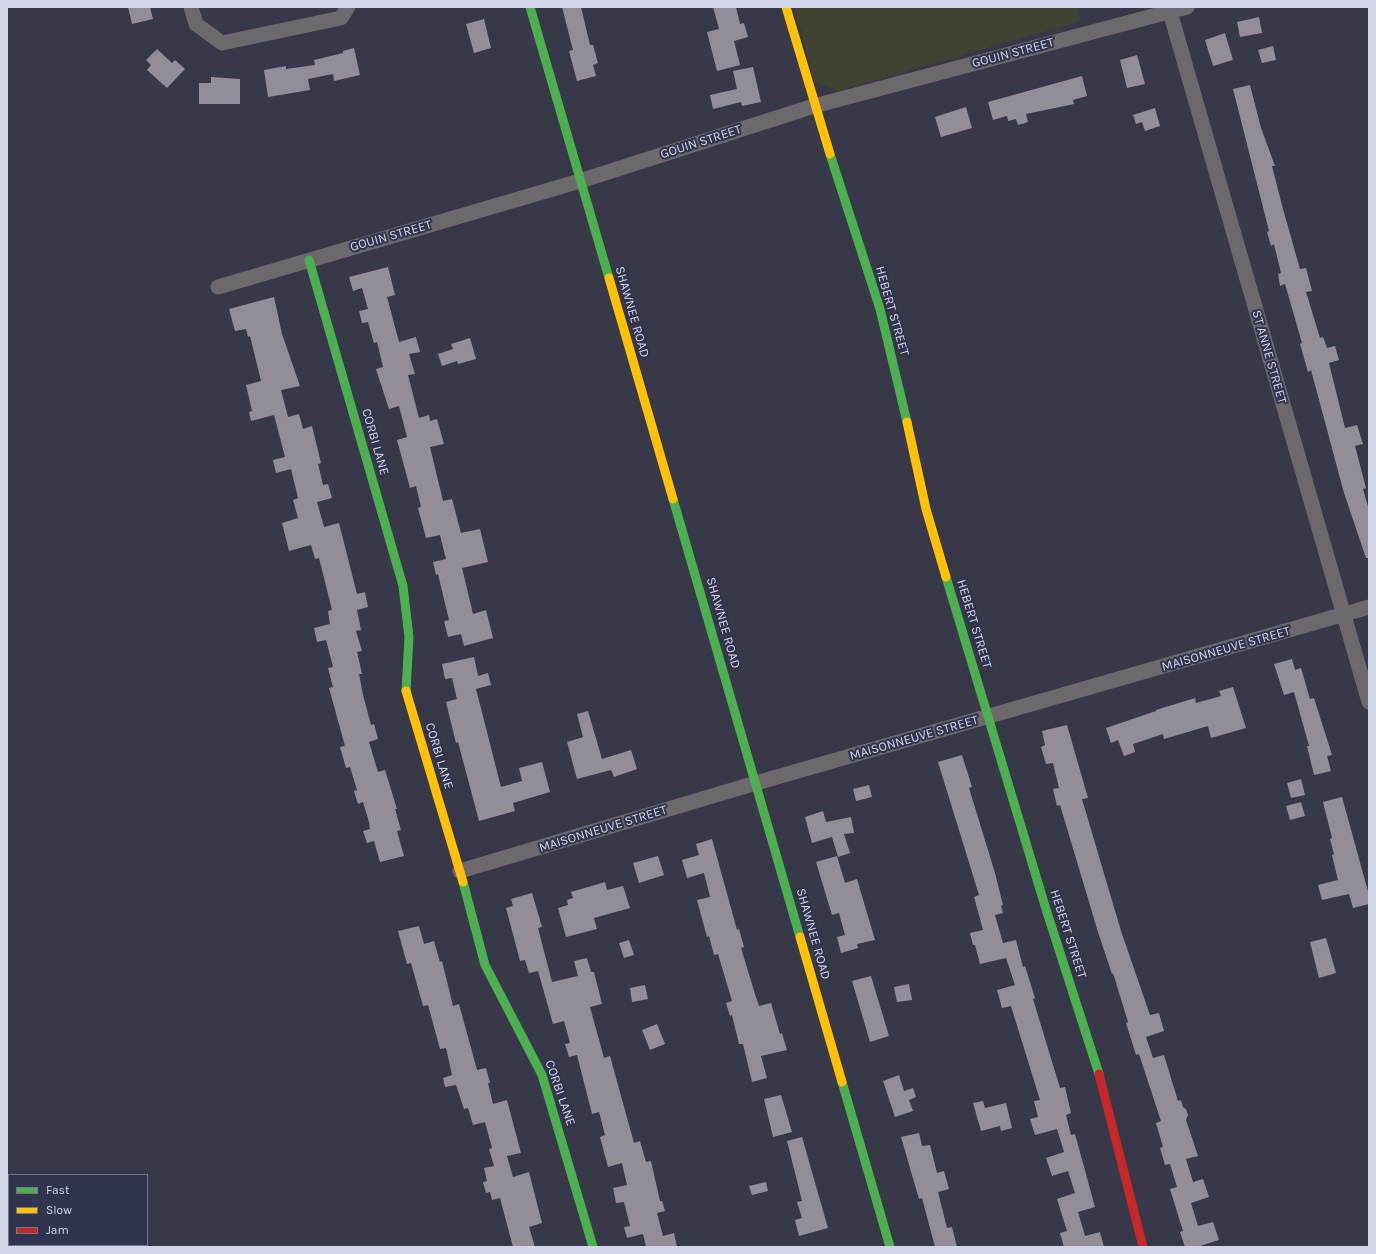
<!DOCTYPE html>
<html>
<head>
<meta charset="utf-8">
<style>
	body { margin:0 }
	#map { position:relative; width:1376px; height:1254px; overflow:hidden; background:#373948; font-family:Karla,sans-serif }
	canvas { display:block }
	.frame { position:absolute; inset:0; border:8px solid #d3d6e6; pointer-events:none }
	.legend { position:absolute; left:8px; top:1174px; width:140px; height:72px; box-sizing:border-box; background:#31344e; border:1px solid #72758b; margin:0; padding:5px 7px; list-style:none; font-size:12px; color:#d3d6e6 }
	.legend li { display:flex; align-items:center; gap:8px; height:20px }
	.legend b { width:20px; border:1px solid #72758b }
</style>
</head>
<body>
<div id="map">
<canvas width="1376" height="1254"></canvas>
<div class="frame"></div>
<ul class="legend">
<li><b style="height:5px;background:#4caf50"></b>Fast</li>
<li><b style="height:5px;background:#ffc107"></b>Slow</li>
<li><b style="height:5px;background:#c62828"></b>Jam</li>
</ul>
</div>
<script>
const context = document.querySelector('canvas').getContext('2d');
context.lineJoin = 'round';
function fillPath(path, color) {
  context.fillStyle = color;
  context.fill(path, 'evenodd');
}
function shape(rows) {
  const path = new Path2D();
  for (const r of rows) {
    path.moveTo(r[0], r[1]);
    for (let i = 2; i < r.length; i += 2) path.lineTo(r[i], r[i + 1]);
  }
  return path;
}
function stroke(path, color, width, dash) {
  context.strokeStyle = color;
  context.lineWidth = width;
  context.lineCap = dash ? 'butt' : 'round';
  context.setLineDash(dash || []);
  context.stroke(path);
}
function write(font, color, halo, rows, align = 'center') {
  context.font = font + ' Karla,sans-serif';
  context.lineWidth = 4;
  context.setLineDash([]);
  context.textBaseline = 'middle';
  context.strokeStyle = halo;
  context.fillStyle = color;
  for (const [text, x, y, turn = 0] of rows) {
    context.save();
    context.translate(x, y);
    context.rotate((+turn || 0) * Math.PI / 180);
    context.textAlign = isNaN(turn) ? turn : align;
    if (halo) context.strokeText(text, 0, 0);
    context.fillText(text, 0, 0);
    context.restore();
  }
}
fillPath(shape([
	[795,7,1078,7,1081,21,838,91,814,81]
]), '#404332');
fillPath(shape([
	[128,7,150,7,153,19,132,24],
	[562,7,581,7,590,45,593,45,598,63,593,65,596,76,577,81,569,51,573,50],
	[713,7,736,7,740,24,744,23,748,37,734,41,740,65,717,71,707,32,719,29],
	[1259,17,1262,33,1240,37,1237,22],
	[484,19,491,48,474,53,466,24],
	[1225,33,1233,60,1213,66,1205,40],
	[1273,46,1276,60,1262,63,1258,50],
	[354,48,360,75,334,81,333,74,308,79,310,90,268,97,264,70,286,66,286,69,315,65,314,60,343,53,343,51],
	[157,49,172,63,175,60,185,69,167,88,147,70,151,65,146,60],
	[1137,55,1145,84,1127,88,1120,60],
	[753,67,761,102,742,106,741,102,713,109,710,95,737,89,733,71],
	[1082,76,1087,96,1073,100,1074,104,1026,114,1028,122,1018,125,1016,119,1008,121,1007,116,993,120,988,102],
	[211,77,240,79,240,104,199,104,199,83,211,83],
	[1250,85,1261,128,1275,166,1272,166,1283,209,1300,269,1306,268,1312,291,1306,292,1320,338,1323,337,1327,348,1335,346,1339,360,1329,363,1345,428,1357,425,1363,444,1355,446,1366,488,1363,489,1369,510,1369,558,1366,558,1344,493,1311,370,1308,372,1300,344,1302,343,1285,284,1280,286,1278,274,1281,273,1274,244,1271,246,1267,232,1269,231,1233,89],
	[966,107,972,128,941,137,935,117],
	[1155,108,1160,126,1145,131,1142,122,1136,124,1133,115],
	[388,267,395,295,387,297,399,342,416,337,420,352,409,354,415,374,408,375,419,418,429,415,430,421,437,419,444,444,430,447,443,501,452,499,461,533,480,529,488,562,462,568,473,614,486,610,493,638,464,646,461,634,448,637,444,621,449,620,438,574,436,575,433,562,446,559,440,535,426,538,418,508,421,507,416,486,410,488,397,440,407,437,399,406,389,409,376,369,383,367,377,342,374,343,368,322,362,323,359,311,368,309,362,288,353,291,349,277],
	[274,297,282,334,300,386,281,390,288,417,299,414,303,429,312,426,321,463,318,464,323,485,328,484,332,498,317,502,324,527,339,523,357,594,365,592,368,607,357,610,361,630,356,631,362,651,357,652,362,674,359,674,363,695,371,725,374,724,378,739,369,742,378,772,385,770,397,809,395,809,401,830,397,831,404,856,380,862,374,841,367,843,363,831,370,829,369,822,363,802,358,804,354,791,357,790,350,767,346,768,340,747,345,746,329,688,333,687,328,668,333,667,326,640,317,642,314,628,330,624,328,611,332,610,319,558,315,559,311,545,289,551,282,523,298,518,293,500,298,498,291,469,276,473,273,460,285,457,274,415,251,421,249,412,252,411,246,385,261,381,250,336,248,337,246,329,235,331,229,309],
	[470,338,476,359,458,364,457,361,442,366,438,354,453,349,451,344],
	[474,657,478,676,488,673,491,685,476,689,501,787,522,781,519,768,542,762,550,792,513,803,515,811,479,821,458,742,456,743,446,702,457,699,452,678,445,679,442,664],
	[1292,659,1295,670,1301,668,1310,699,1314,698,1332,755,1327,756,1331,771,1314,775,1307,746,1309,746,1294,692,1284,695,1274,664],
	[1233,687,1246,728,1211,738,1208,726,1164,739,1163,734,1133,744,1135,752,1124,756,1118,740,1111,743,1106,728,1156,711,1156,710,1195,698,1196,703,1221,696,1219,691],
	[588,711,602,759,631,750,637,769,614,777,611,770,577,779,567,742,583,737,577,714],
	[1067,725,1088,798,1082,799,1121,931,1150,1015,1159,1013,1164,1031,1146,1037,1153,1058,1164,1055,1178,1101,1181,1100,1183,1107,1186,1109,1188,1115,1186,1120,1198,1156,1186,1159,1193,1182,1203,1179,1209,1197,1191,1203,1198,1226,1213,1222,1219,1240,1197,1247,1185,1247,1180,1232,1183,1231,1170,1189,1177,1187,1170,1164,1165,1165,1160,1148,1163,1147,1156,1123,1161,1121,1139,1054,1136,1055,1126,1023,1128,1022,1113,973,1112,974,1098,932,1060,805,1057,806,1053,789,1059,788,1053,763,1046,764,1041,747,1045,745,1042,731],
	[962,755,972,787,969,788,995,873,1003,905,1001,906,1003,913,995,915,1003,943,1016,940,1023,967,1025,966,1035,998,1033,999,1060,1088,1065,1087,1071,1113,1066,1115,1071,1135,1075,1134,1095,1207,1078,1212,1085,1236,1100,1232,1104,1247,1064,1247,1060,1233,1067,1231,1057,1199,1075,1193,1068,1171,1052,1176,1046,1158,1064,1152,1057,1129,1035,1135,1030,1119,1038,1117,1034,1101,1040,1100,1011,1006,1002,1008,997,990,1015,985,1006,958,980,964,975,945,973,945,970,933,983,930,974,897,979,895,938,762],
	[1301,779,1305,795,1291,798,1287,783],
	[869,785,872,797,856,801,853,789],
	[1342,797,1369,895,1369,904,1353,908,1349,894,1322,900,1318,885,1338,880,1332,855,1334,854,1330,839,1332,838,1323,802],
	[1301,802,1305,816,1290,820,1286,806],
	[823,811,826,822,851,817,854,833,844,834,850,853,838,857,832,837,812,843,805,817],
	[712,839,737,930,739,929,744,947,741,948,755,994,759,1006,771,1003,780,1034,782,1033,787,1050,761,1056,767,1078,752,1082,743,1044,739,1044,732,1015,730,1016,726,1003,732,1001,718,954,714,955,709,936,707,937,697,900,710,897,704,873,687,878,682,860,699,855,696,844],
	[658,856,664,875,639,883,633,863],
	[837,856,845,883,857,879,875,940,857,944,858,948,841,953,837,937,845,935,839,913,832,915,816,862],
	[605,882,607,890,623,886,630,908,594,918,597,929,566,937,558,908,568,905,567,900,573,898,571,892],
	[532,893,542,927,538,928,552,982,578,976,574,961,587,958,591,972,594,972,602,1004,590,1007,604,1058,610,1056,634,1143,640,1141,646,1162,651,1161,660,1201,662,1201,665,1211,657,1213,663,1236,674,1233,677,1247,646,1247,643,1234,627,1238,624,1227,630,1226,624,1202,616,1203,613,1188,627,1185,622,1163,608,1167,600,1137,605,1135,599,1112,592,1114,577,1055,569,1057,565,1044,570,1043,564,1021,553,1024,538,971,529,973,525,960,520,961,506,908,513,906,511,899],
	[419,926,424,944,434,941,440,962,442,961,453,1006,459,1004,477,1070,486,1068,490,1083,488,1083,493,1104,507,1100,521,1153,507,1156,513,1177,529,1172,542,1223,529,1227,535,1247,513,1247,500,1198,492,1200,490,1192,486,1193,483,1182,487,1181,484,1168,494,1166,489,1149,492,1148,485,1122,473,1125,468,1108,464,1109,456,1085,445,1087,443,1078,452,1075,446,1048,440,1049,428,1005,423,1006,411,963,407,964,398,931],
	[1326,938,1336,973,1319,978,1310,942],
	[629,940,634,955,624,958,619,943],
	[871,976,889,1036,870,1042,852,981],
	[909,984,912,1000,897,1002,894,987],
	[645,985,648,999,632,1002,630,988],
	[657,1024,665,1044,650,1050,642,1030],
	[899,1075,904,1091,913,1088,916,1097,909,1100,913,1111,895,1117,883,1081],
	[781,1095,792,1132,773,1137,764,1099],
	[983,1101,985,1108,1006,1103,1012,1128,1001,1131,1000,1126,981,1131,973,1103],
	[919,1133,922,1146,930,1145,937,1173,944,1171,949,1189,938,1192,947,1228,952,1227,957,1247,935,1247,922,1198,919,1199,901,1137],
	[802,1137,828,1228,799,1236,795,1220,802,1218,797,1202,802,1201,787,1141],
	[766,1182,768,1191,752,1195,749,1186]
]), '#928d98');
stroke(shape([
	[191,7,196,24,222,43,341,18,348,7],
	[1170,12,1369,702],
	[218,287,580,181,814,106,1187,7],
	[460,871,756,783,1369,607]
]), '#6c686b', 15);
stroke(shape([
	[530,7,609,278],
	[830,154,880,309,907,422],
	[309,260,403,586,409,637,406,691],
	[673,499,800,937],
	[946,577,1045,906,1099,1074],
	[463,882,485,965,542,1075,593,1247],
	[842,1082,890,1247]
]), '#4caf50', 9);
stroke(shape([
	[786,7,830,154],
	[609,278,673,499],
	[907,422,926,509,946,577],
	[406,691,463,882],
	[800,937,842,1082]
]), '#ffc107', 9);
stroke(shape([
	[1099,1074,1143,1247]
]), '#c62828', 9);
write('13px', '#d3d6e6', '#31344e', [
	["GOUIN STREET",1013,53,-15],
	["GOUIN STREET",701,142,-18],
	["GOUIN STREET",391,236,-16],
	["HEBERT STREET",892,311,74],
	["SHAWNEE ROAD",632,312,74],
	["ST ANNE STREET",1269,357,74],
	["CORBI LANE",375,442,74],
	["SHAWNEE ROAD",723,623,74],
	["HEBERT STREET",974,624,73],
	["MAISONNEUVE STREET",1226,649,-16],
	["MAISONNEUVE STREET",914,738,-16],
	["CORBI LANE",439,756,73],
	["MAISONNEUVE STREET",603,829,-17],
	["SHAWNEE ROAD",813,934,74],
	["HEBERT STREET",1068,934,72],
	["CORBI LANE",560,1093,71]
]);
</script>
</body>
</html>
